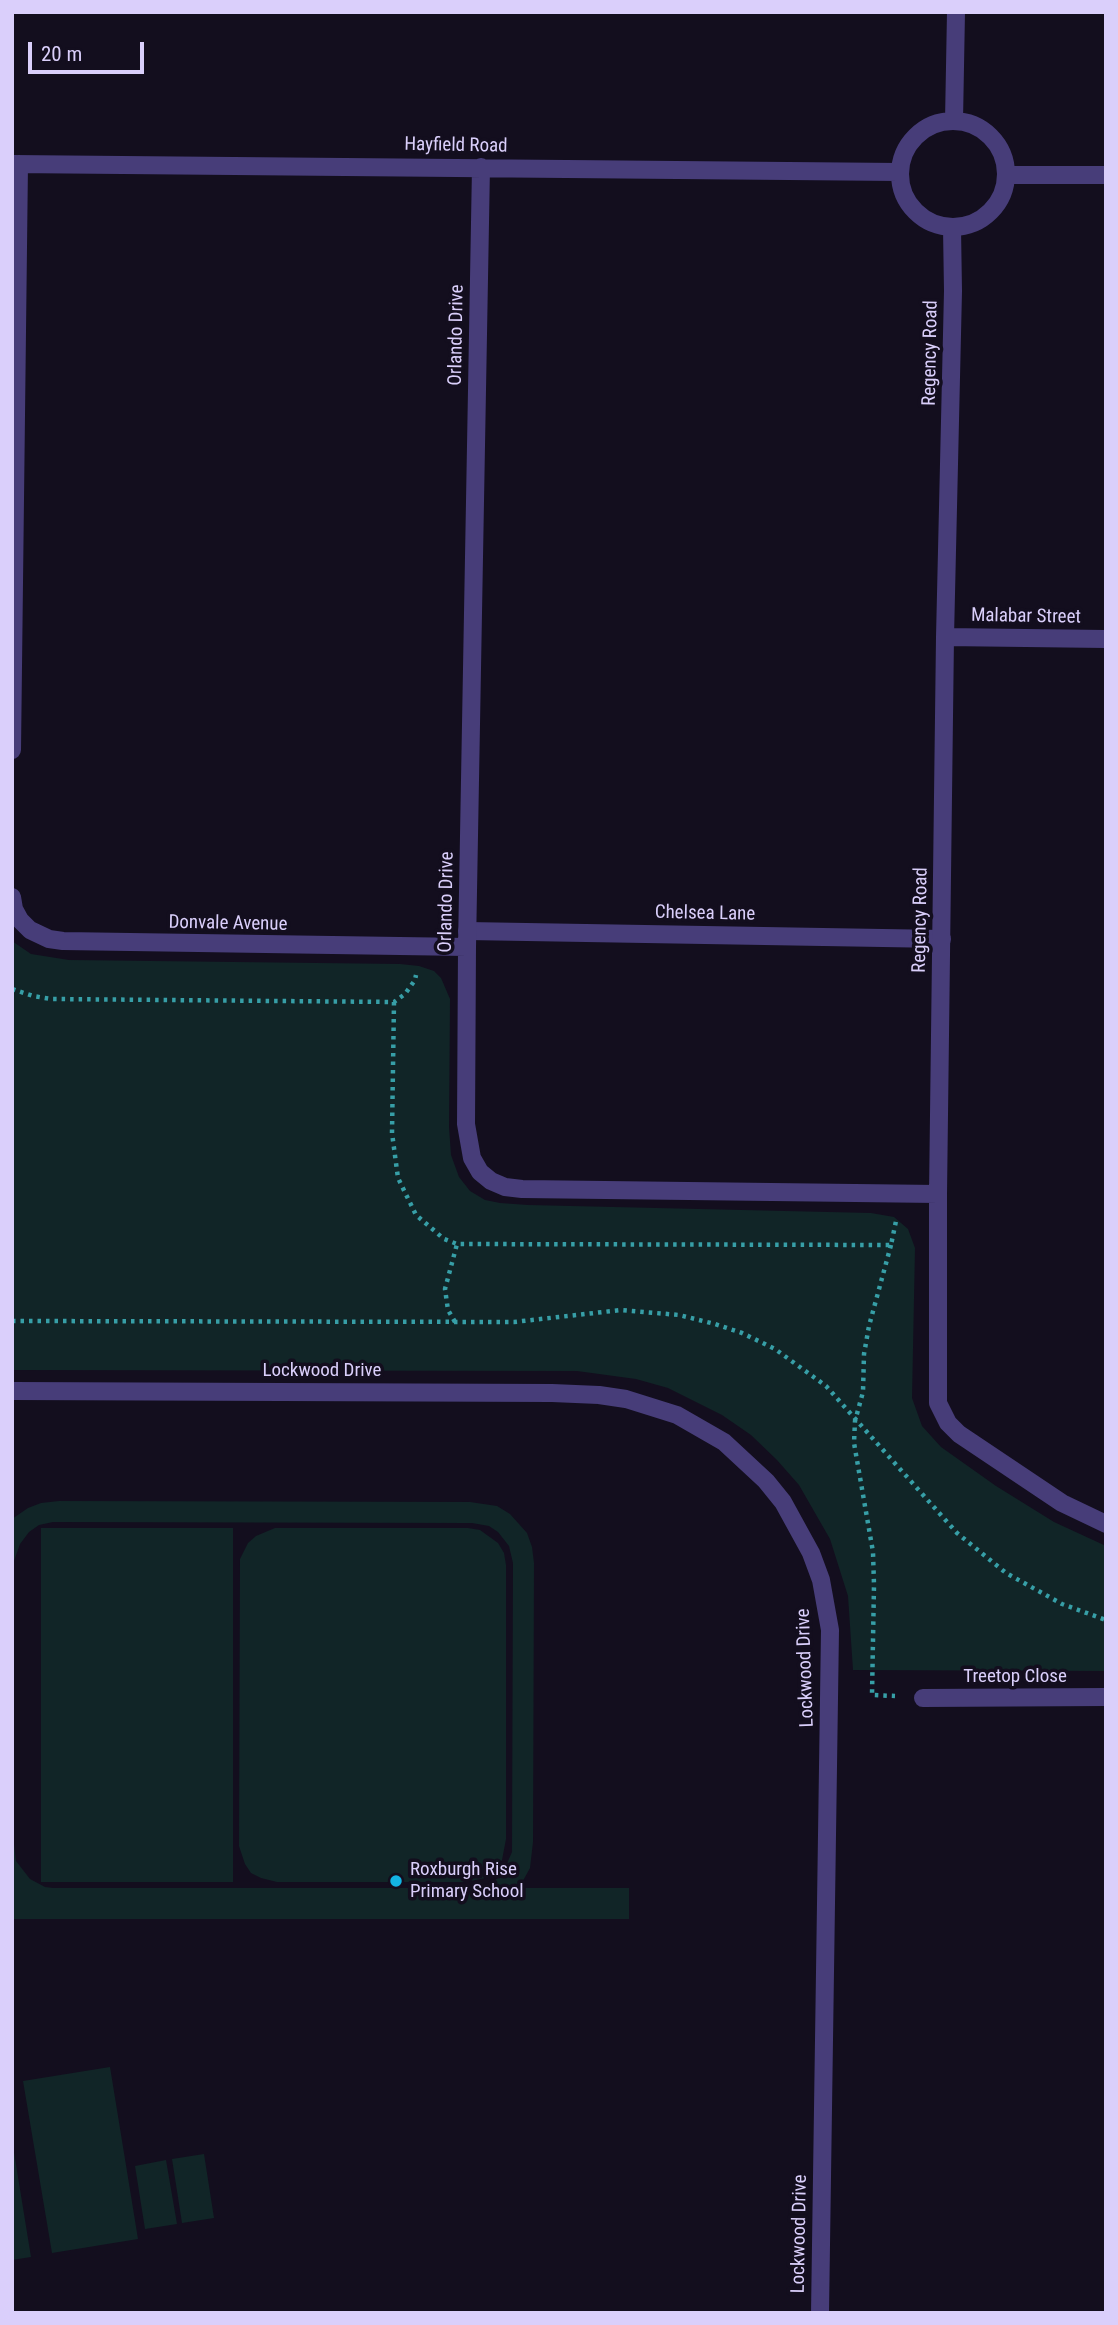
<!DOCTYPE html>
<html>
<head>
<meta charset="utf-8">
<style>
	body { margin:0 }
	#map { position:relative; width:1118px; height:2325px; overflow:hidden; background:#130e1e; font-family:"Roboto Condensed",sans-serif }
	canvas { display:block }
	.frame { position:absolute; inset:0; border:14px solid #dacffb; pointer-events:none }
	.scale { position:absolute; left:28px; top:42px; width:116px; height:32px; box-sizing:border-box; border:4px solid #dacffb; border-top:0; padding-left:9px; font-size:21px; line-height:24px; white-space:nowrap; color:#dacffb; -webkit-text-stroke:5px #130e1e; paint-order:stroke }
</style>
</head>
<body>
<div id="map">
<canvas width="1118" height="2325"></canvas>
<div class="frame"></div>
<div class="scale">20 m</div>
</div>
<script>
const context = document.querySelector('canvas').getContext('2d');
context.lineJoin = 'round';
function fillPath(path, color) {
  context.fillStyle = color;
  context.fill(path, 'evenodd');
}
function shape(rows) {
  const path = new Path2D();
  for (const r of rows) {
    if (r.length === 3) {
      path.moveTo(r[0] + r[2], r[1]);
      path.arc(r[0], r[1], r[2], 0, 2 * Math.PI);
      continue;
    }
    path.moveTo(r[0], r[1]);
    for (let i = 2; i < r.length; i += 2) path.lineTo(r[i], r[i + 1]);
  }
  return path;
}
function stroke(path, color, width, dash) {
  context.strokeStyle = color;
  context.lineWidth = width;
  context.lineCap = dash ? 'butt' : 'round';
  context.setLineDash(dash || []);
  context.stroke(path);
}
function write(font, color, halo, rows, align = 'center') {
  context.font = font + ' "Roboto Condensed",sans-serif';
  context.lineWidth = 7;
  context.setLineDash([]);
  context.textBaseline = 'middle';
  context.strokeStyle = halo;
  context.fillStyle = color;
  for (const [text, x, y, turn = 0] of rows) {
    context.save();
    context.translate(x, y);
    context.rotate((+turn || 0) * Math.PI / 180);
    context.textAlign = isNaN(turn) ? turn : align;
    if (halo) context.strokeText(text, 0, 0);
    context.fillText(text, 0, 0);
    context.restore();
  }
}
fillPath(shape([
	[12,941,31,954,69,960,400,964,419,966,434,971,441,978,450,999,449,1127,451,1155,459,1177,470,1191,485,1200,500,1203,528,1205,871,1213,894,1217,908,1229,915,1248,912,1398,922,1426,941,1447,996,1486,1054,1522,1106,1546,1106,1671,853,1670,848,1596,830,1539,799,1485,777,1460,751,1435,722,1415,668,1388,636,1379,577,1371,12,1370],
	[59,1501,470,1502,497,1506,510,1514,527,1533,532,1547,534,1563,533,1842,530,1868,519,1888,629,1888,629,1919,12,1919,12,1519,28,1508,41,1503],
	[53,1522,472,1523,489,1526,498,1532,509,1546,513,1563,512,1852,502,1875,487,1886,473,1888,53,1888,45,1887,30,1879,16,1861,14,1844,14,1561,20,1544,29,1532,39,1525],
	[41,1528,233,1528,233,1882,41,1882],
	[275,1528,468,1528,480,1530,498,1543,504,1553,506,1565,506,1839,502,1860,495,1870,485,1878,466,1882,277,1882,261,1878,251,1873,245,1864,239,1846,240,1559,248,1543,256,1536],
	[110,2067,138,2239,52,2253,23,2081],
	[12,2140,31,2257,12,2260],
	[204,2154,214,2218,182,2223,172,2159],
	[166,2160,177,2224,145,2229,135,2166]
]), '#112527');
stroke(shape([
	[12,989,33,996,51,999,394,1002,405,994,415,980,416,975],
	[394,1002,392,1133,398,1178,416,1215,444,1239,457,1244,891,1245,896,1221],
	[891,1245,869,1326,864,1354,863,1392,855,1421,854,1443,873,1552,874,1585,872,1695,895,1696],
	[12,1321,514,1322,621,1310,679,1315,715,1324,742,1333,775,1349,826,1386,957,1533,1006,1573,1062,1604,1106,1620],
	[455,1322,448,1310,445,1289,457,1244]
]), '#379fa7', 4.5, [3.5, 5]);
stroke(shape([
	[467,931,942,939],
	[923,1698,1106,1697]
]), '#473d79', 18);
stroke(shape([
	[953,174,53],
	[954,121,956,12],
	[12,164,899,172],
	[481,167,467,947,466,1124,472,1158,480,1172,491,1181,505,1187,522,1189,938,1194],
	[1007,175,1106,175],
	[952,228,953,291,945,637,938,1194,938,1403,948,1423,959,1434,1062,1503,1106,1524],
	[945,637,1106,639],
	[12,750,19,164],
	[12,897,14,909,20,920,30,930,49,939,63,941,467,947],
	[12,1391,552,1393,599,1395,626,1399,677,1415,724,1442,766,1481,783,1502,811,1553,821,1580,830,1630,820,2313]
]), '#473d79', 18);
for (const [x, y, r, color] of [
	[396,1881,7,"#13b3e3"]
]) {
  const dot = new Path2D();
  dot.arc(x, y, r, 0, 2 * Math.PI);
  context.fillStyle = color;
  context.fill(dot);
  stroke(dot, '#130e1e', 2.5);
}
write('19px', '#dacffb', '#130e1e', [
	["Hayfield Road",456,146,1],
	["Orlando Drive",457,335,-89],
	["Regency Road",931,353,-89],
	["Malabar Street",1026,617,1],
	["Orlando Drive",447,902,-89],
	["Chelsea Lane",705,914,1],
	["Regency Road",921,920,-89],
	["Donvale Avenue",228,924,1],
	["Lockwood Drive",322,1371],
	["Lockwood Drive",806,1668,-92],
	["Treetop Close",1015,1677],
	["Lockwood Drive",800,2234,-89]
]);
write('19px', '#dacffb', '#130e1e', [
	["Roxburgh Rise",410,1870],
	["Primary School",410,1892]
], 'left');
</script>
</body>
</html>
